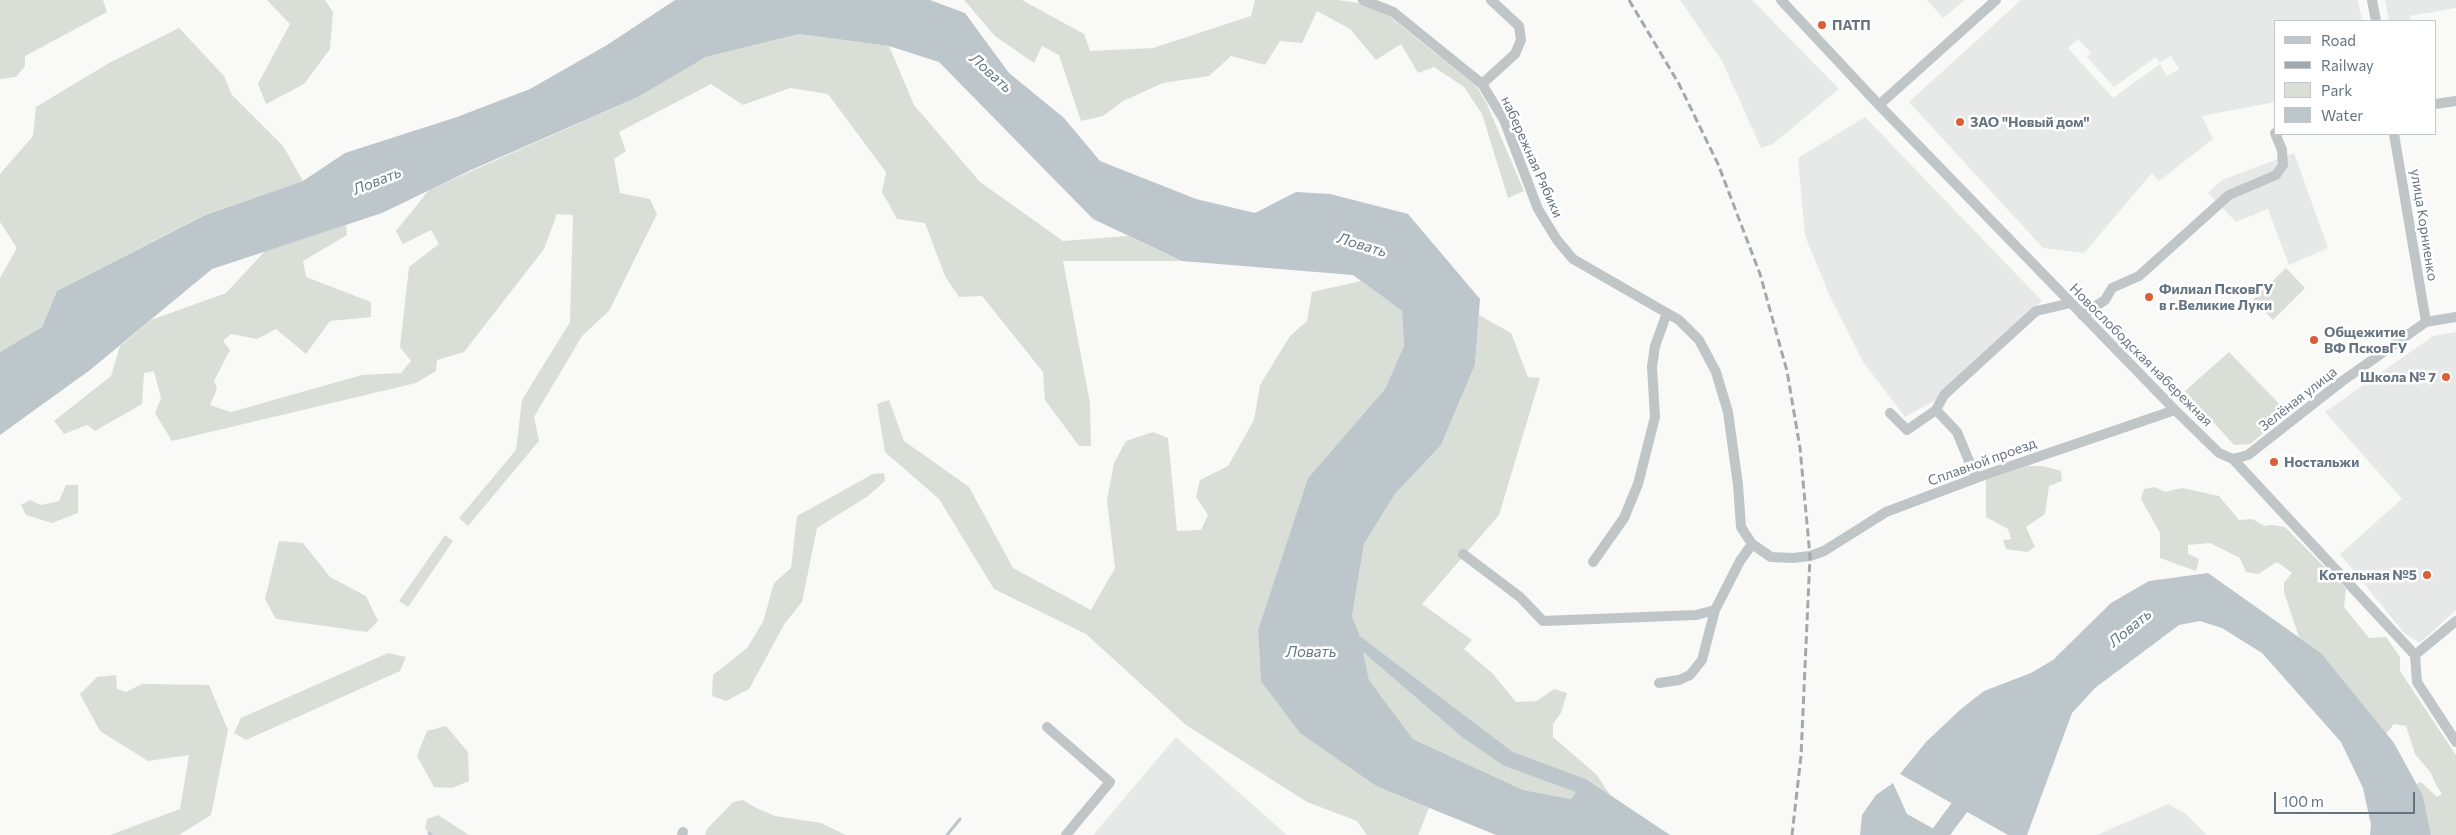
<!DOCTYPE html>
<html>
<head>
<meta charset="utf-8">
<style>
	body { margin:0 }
	#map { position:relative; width:2456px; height:835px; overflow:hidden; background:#f9f9f7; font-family:Commissioner,sans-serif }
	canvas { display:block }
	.legend { position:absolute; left:2274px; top:20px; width:162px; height:115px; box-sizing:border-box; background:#fff; border:1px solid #c2c7cc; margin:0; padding:6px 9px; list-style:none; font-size:15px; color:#667480 }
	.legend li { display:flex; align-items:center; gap:10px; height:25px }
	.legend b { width:25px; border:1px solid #c2c7cc }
	.scale { position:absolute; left:2274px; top:792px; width:141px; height:22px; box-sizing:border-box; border:2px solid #667480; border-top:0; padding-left:6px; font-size:15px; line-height:18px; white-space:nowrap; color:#667480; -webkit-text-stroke:4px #fff; paint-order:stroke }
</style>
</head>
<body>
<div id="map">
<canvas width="2456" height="835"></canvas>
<ul class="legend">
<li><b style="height:6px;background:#c0c5c8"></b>Road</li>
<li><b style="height:6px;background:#a2a9ae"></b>Railway</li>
<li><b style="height:14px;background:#d9ded6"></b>Park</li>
<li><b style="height:14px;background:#bcc6cb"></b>Water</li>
</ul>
<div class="scale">100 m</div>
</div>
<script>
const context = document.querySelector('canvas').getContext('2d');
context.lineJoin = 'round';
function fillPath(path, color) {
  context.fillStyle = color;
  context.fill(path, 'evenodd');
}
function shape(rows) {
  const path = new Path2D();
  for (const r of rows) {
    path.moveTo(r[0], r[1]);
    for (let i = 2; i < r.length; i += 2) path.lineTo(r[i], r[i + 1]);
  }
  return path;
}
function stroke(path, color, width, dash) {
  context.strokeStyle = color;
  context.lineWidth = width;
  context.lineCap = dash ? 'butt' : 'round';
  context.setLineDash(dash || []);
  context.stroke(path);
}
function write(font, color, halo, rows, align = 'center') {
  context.font = font + ' Commissioner,sans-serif';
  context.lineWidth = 5;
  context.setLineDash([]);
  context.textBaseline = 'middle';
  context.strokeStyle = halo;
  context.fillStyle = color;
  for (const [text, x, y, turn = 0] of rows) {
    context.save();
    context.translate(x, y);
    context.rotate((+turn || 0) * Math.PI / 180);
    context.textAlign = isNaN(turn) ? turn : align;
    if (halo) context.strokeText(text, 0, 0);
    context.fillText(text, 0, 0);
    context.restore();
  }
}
fillPath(shape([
	[1680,0,1752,0,1839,89,1773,144,1761,148,1722,61],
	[1927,0,1965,0,1943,18],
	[2021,0,2358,0,2362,21,2275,21,2275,102,2202,116,2213,139,2159,181,2152,173,2084,253,2043,248,1909,102],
	[2078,39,2091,53,2087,57,2114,87,2156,57,2160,63,2171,56,2179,69,2167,76,2160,64,2113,98,2068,48],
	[2385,0,2456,0,2456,8,2410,16,2411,21,2389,21],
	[1865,117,2042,301,1934,401,1905,417,1864,363,1832,301,1805,236,1798,158],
	[2294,153,2328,248,2289,265,2268,209,2236,222,2208,193,2222,180],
	[2456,332,2456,610,2420,643,2405,634,2340,554,2402,499,2325,412,2433,336],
	[1176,737,1287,835,1093,835],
	[2168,804,2186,814,2207,835,2097,835]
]), '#e7e8e8');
fillPath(shape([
	[0,0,103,0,107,12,25,56,25,66,16,77,0,79],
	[267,0,325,0,333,12,330,49,304,84,266,104,258,84,290,24],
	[964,0,1022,0,1084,34,1090,51,1153,48,1251,16,1255,0,1338,0,1365,4,1385,13,1476,86,1486,102,1524,191,1508,198,1482,114,1464,87,1434,67,1418,73,1401,44,1376,60,1350,29,1317,11,1302,43,1280,41,1265,65,1231,56,1209,76,1163,83,1123,101,1103,116,1081,121,1059,55,1042,46,1034,63,995,36],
	[179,28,224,76,232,95,283,146,303,181,204,215,57,291,42,327,0,352,0,278,17,248,0,222,0,174,33,136,36,107,109,63],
	[799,34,889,46,914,105,980,182,1063,241,1128,236,1182,261,1063,261,1090,403,1091,446,1079,446,1045,400,1043,372,982,296,959,297,945,276,925,223,897,219,882,192,886,172,828,94,790,88,743,105,711,84,619,132,626,151,614,159,620,193,650,199,657,214,609,311,582,336,534,417,539,441,468,526,459,518,516,450,522,400,570,322,573,215,557,214,544,249,464,352,437,360,436,371,416,383,172,441,155,413,161,398,154,371,144,373,142,404,95,431,87,425,64,434,54,421,111,376,120,346,151,320,226,293,265,251,346,225,347,235,303,261,306,277,371,302,371,317,330,321,306,354,276,329,257,339,231,334,223,341,230,350,214,381,217,389,210,405,231,412,362,375,401,373,411,361,400,347,409,267,439,244,431,230,403,244,396,231,429,190,638,97,706,57],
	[2286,268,2305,288,2273,320,2253,300],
	[1361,281,1402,311,1404,346,1385,389,1308,478,1258,630,1261,681,1378,787,1429,808,1418,835,1367,835,1357,821,1307,802,1186,725,1086,634,994,589,939,499,885,452,877,404,889,400,904,441,969,487,1013,568,1091,610,1115,568,1107,500,1114,463,1126,441,1153,432,1168,438,1177,531,1201,530,1208,515,1196,497,1200,480,1228,466,1254,420,1260,385,1290,336,1307,321,1312,292],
	[1479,315,1511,333,1528,377,1540,378,1499,515,1422,604,1472,640,1464,649,1492,673,1516,702,1537,701,1554,689,1567,693,1561,713,1553,724,1553,737,1597,775,1610,795,1586,779,1513,752,1360,636,1352,616,1364,544,1395,494,1441,445,1475,365],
	[2229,352,2288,413,2250,444,2234,445,2185,391],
	[2028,466,2043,466,2061,471,2062,481,2049,486,2045,514,2026,527,2035,547,2027,552,2006,549,2003,540,2011,539,2008,529,1986,517,1986,480],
	[884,473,885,481,868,496,817,528,802,602,785,623,749,689,726,701,712,696,713,675,747,648,763,622,774,583,791,568,797,516,873,474],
	[66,485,78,485,78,513,52,523,26,515,21,505,30,500,41,505,59,501],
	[2155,487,2165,492,2182,488,2219,496,2239,520,2252,519,2265,526,2272,525,2285,527,2346,589,2344,607,2369,638,2386,637,2400,657,2400,671,2456,755,2456,835,2431,835,2423,796,2416,784,2421,782,2437,797,2442,794,2436,785,2431,773,2415,754,2406,726,2394,724,2386,734,2321,653,2299,637,2284,592,2284,583,2292,573,2277,562,2258,574,2246,572,2240,558,2210,543,2188,545,2188,554,2199,559,2196,571,2160,558,2160,533,2141,499,2144,489],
	[445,535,453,541,408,607,399,601],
	[279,541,303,543,330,577,366,596,378,621,367,632,276,619,265,599],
	[1362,651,1463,738,1504,766,1577,792,1571,799,1523,790,1413,739,1369,680],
	[388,653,406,657,400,671,246,740,234,733,241,718],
	[116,675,117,689,126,692,142,684,209,685,228,730,211,815,179,835,110,835,180,809,189,755,148,761,100,731,80,694,97,677],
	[446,726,468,752,469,781,452,788,434,787,417,756,427,731],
	[743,800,756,808,775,816,821,823,846,835,705,835,707,829,733,802],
	[438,815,469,835,432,835,425,829,427,819]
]), '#d9ded6');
fillPath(shape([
	[675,0,930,0,965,13,1009,73,1064,118,1100,161,1196,199,1255,213,1296,192,1330,194,1408,214,1480,299,1475,365,1441,445,1395,494,1364,544,1352,616,1360,636,1513,752,1586,779,1670,835,1496,835,1378,787,1300,733,1261,681,1258,630,1308,478,1385,389,1404,346,1402,311,1353,275,1182,261,1093,219,939,62,889,46,799,34,706,57,638,97,471,170,382,213,212,269,90,370,0,435,0,352,42,327,57,291,205,215,303,181,345,153,457,117,530,89,607,45],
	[1363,652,1463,738,1504,766,1576,792,1571,799,1523,790,1413,739,1369,680],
	[2208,573,2321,653,2394,743,2423,796,2431,835,2370,835,2371,825,2363,788,2341,742,2262,653,2222,628,2200,621,2179,625,2095,688,2072,713,2027,835,2008,835,1900,774,1926,742,1961,709,1984,691,2031,673,2053,660,2111,603,2149,581],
	[1893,783,1907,814,1945,835,1860,835,1862,815,1876,795]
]), '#bcc6cb');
stroke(shape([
	[429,833,431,835],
	[947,835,960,819]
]), '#bcc6cb', 3);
stroke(shape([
	[1939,835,1973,789]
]), '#bcc6cb', 18);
stroke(shape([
	[1363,0,1393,12,1482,84,1504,120,1538,209,1557,240,1573,259,1679,320,1699,340,1716,372,1728,412,1738,485,1741,527,1752,544,1771,557,1793,558,1810,556,1824,551,1886,512,1976,478,2175,410],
	[1781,0,1879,105,2175,410,2219,453,2233,459,2415,655,2417,682,2456,742],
	[2372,0,2376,21],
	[1482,84,1515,54,1521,40,1519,26,1491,0],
	[2435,104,2456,101],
	[1879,105,1996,0],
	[2394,134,2426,322],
	[2082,315,2105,300,2112,288,2139,276,2229,195,2276,175,2283,165,2282,150,2275,133],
	[1936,410,1944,395,2036,311,2071,303],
	[1890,413,1907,430,1936,410,1957,432,1976,478],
	[2233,459,2248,455,2341,382,2426,322,2456,317],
	[1463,554,1520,597,1543,621,1696,615,1715,610],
	[1593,562,1624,518,1638,484,1655,417,1652,367,1655,346,1667,313],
	[2415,655,2456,621],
	[1659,683,1679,680,1690,675,1702,660,1715,610,1740,561,1752,544],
	[1047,727,1110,782,1066,835],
	[682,835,683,832]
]), '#c0c5c8', 10);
stroke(shape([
	[1629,0,1679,84,1718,164,1760,274,1787,371,1800,448,1810,556,1801,756,1792,835]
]), '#a2a9ae', 3, [8, 4]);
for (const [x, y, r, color] of [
	[1822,25,5,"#db5e35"],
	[1960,122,5,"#db5e35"],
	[2149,297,5,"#db5e35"],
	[2314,340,5,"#db5e35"],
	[2446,377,5,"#db5e35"],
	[2274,462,5,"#db5e35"],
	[2427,575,5,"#db5e35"]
]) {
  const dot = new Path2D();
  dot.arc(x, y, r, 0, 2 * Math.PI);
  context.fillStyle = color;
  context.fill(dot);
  stroke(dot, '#fff', 2);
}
write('bold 14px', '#667480', '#fff', [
	["ПАТП",1832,25],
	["ЗАО \"Новый дом\"",1970,122],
	["Филиал ПсковГУ",2159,289],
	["в г.Великие Луки",2159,305],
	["Общежитие",2324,332],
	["ВФ ПсковГУ",2324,348],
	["Школа № 7",2436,377,"right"],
	["Ностальжи",2284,462],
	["Котельная №5",2417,575,"right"]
], 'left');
write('14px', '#667480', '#fff', [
	["набережная Рябики",1532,157,66],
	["улица Корниенко",2424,225,81],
	["Новослободская набережная",2141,355,45],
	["Зелёная улица",2298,399,-38],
	["Сплавной проезд",1982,462,-20]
]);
write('italic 15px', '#667a81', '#fff', [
	["Ловать",991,73,42],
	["Ловать",377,181,-22],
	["Ловать",1362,245,17],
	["Ловать",2130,628,-39],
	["Ловать",1311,652]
]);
</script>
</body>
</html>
